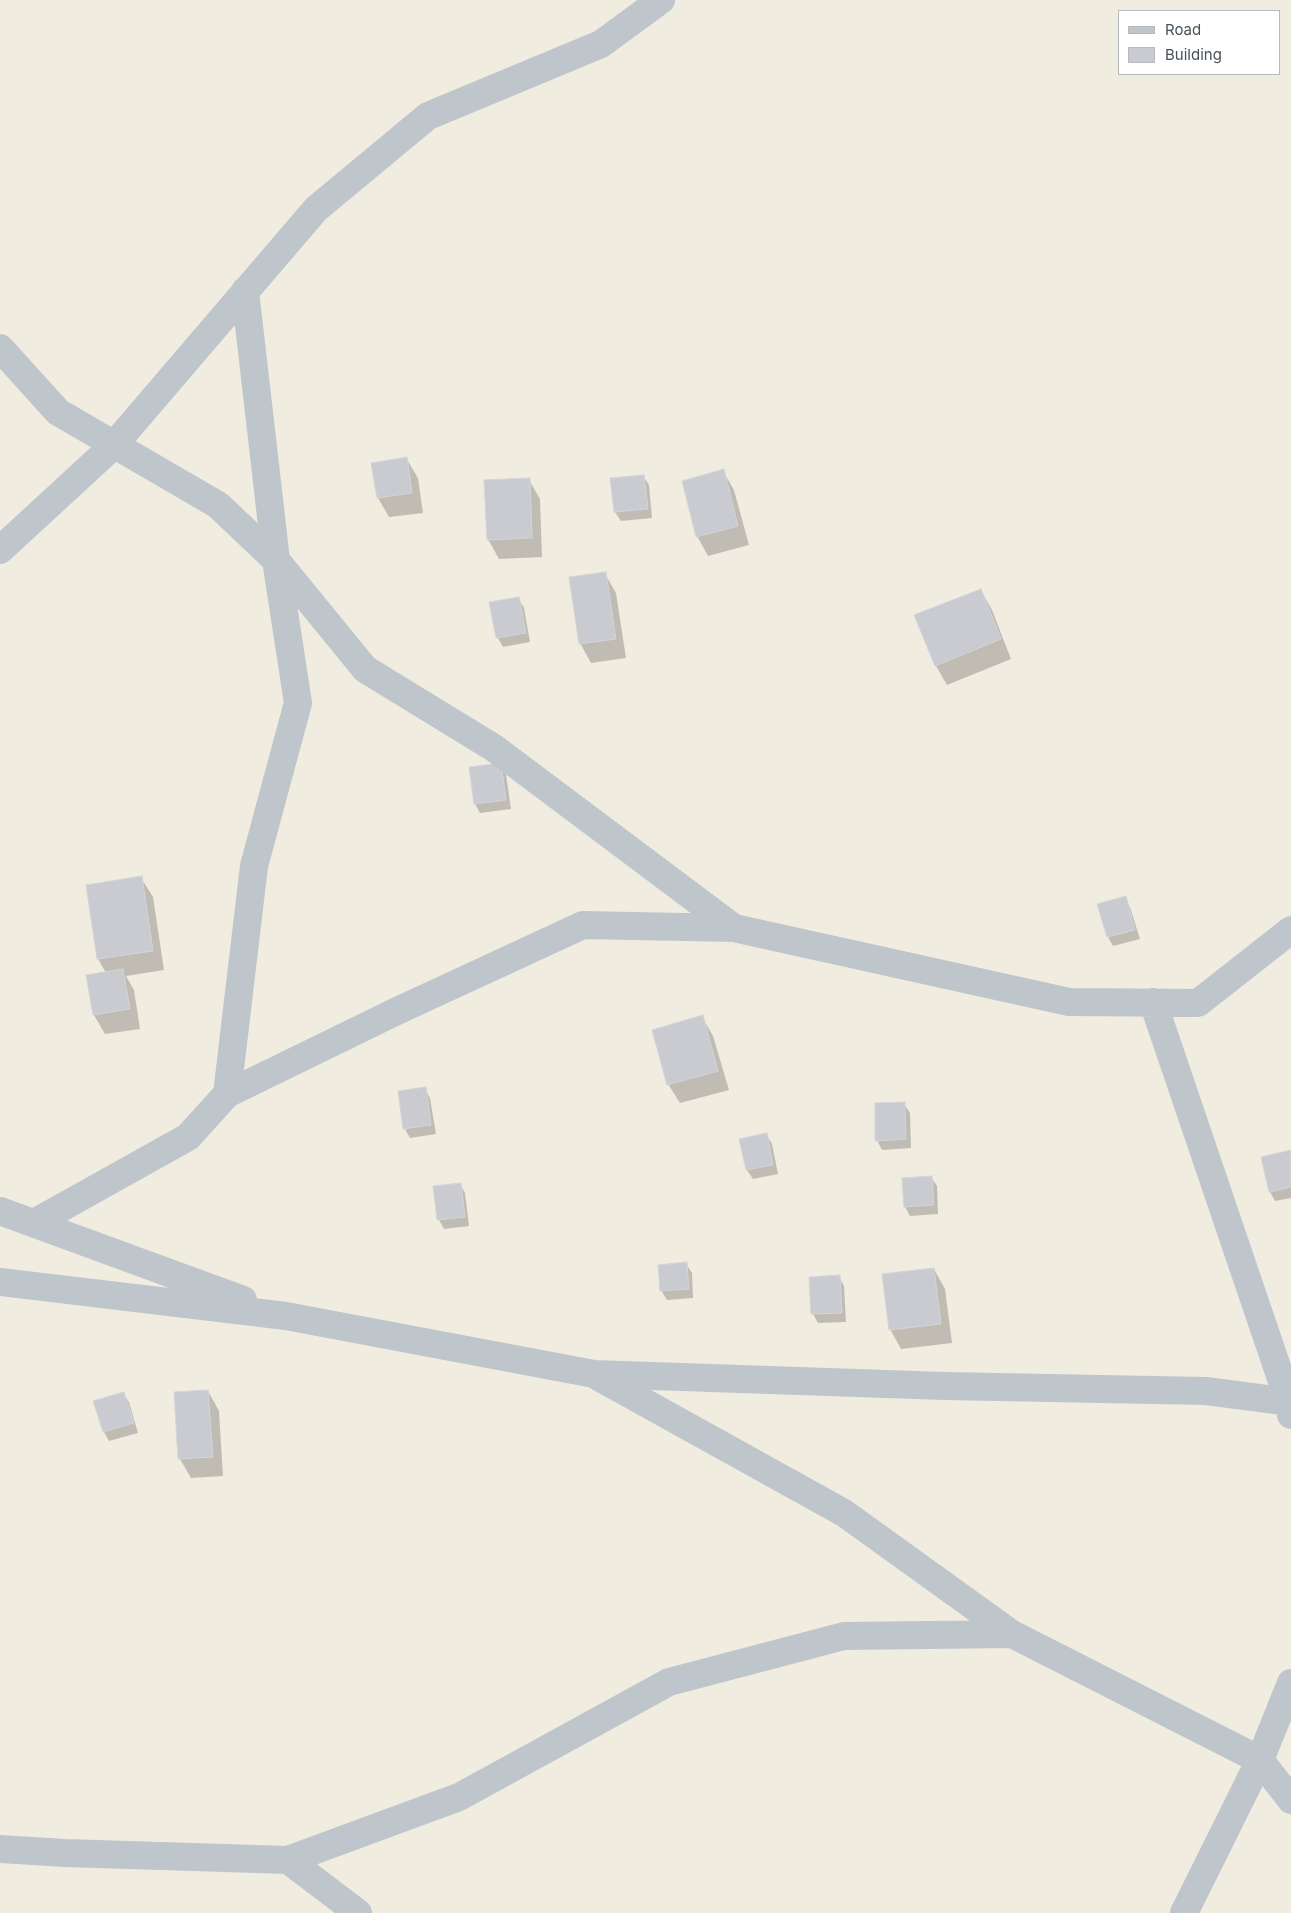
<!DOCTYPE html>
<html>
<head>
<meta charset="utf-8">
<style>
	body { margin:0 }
	#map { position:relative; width:1291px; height:1913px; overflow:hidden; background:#f1efef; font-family:Inter,sans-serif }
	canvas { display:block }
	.legend { position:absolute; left:1118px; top:10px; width:162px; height:65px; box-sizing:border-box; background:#fff; border:1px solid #b6babd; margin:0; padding:6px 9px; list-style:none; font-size:15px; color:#48525a }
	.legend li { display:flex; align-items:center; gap:10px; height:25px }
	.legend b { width:25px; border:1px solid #b6babd }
</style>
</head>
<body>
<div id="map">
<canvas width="1291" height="1913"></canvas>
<ul class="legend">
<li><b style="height:6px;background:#bec6cc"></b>Road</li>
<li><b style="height:14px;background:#c9cbd1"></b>Building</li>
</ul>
</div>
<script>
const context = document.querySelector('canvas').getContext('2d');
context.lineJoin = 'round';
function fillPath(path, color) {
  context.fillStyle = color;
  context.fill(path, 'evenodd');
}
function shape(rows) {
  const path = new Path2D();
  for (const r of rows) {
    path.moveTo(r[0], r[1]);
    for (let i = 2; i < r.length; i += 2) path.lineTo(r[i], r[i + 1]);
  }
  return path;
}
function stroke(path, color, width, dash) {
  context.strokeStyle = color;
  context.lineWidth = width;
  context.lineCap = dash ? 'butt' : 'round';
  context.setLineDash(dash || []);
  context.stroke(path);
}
fillPath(shape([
	[0,0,1291,0,1291,1913,0,1913],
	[1120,11,1280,11,1280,74,1120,74]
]), '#f1ece0');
fillPath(shape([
	[406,458,418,478,423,513,389,517,378,498,373,464],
	[723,471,734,490,749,545,708,556,697,536],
	[643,476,649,485,652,518,621,521,615,512,612,480],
	[529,480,540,499,542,557,499,559,488,539],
	[605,574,616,593,626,658,591,663,580,643],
	[981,590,992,610,1011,659,947,685,936,666,915,616],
	[518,598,524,608,530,642,503,647,498,638,491,603],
	[500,765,506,774,511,809,480,813,475,804],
	[141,878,153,897,164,970,126,976,134,990,140,1029,105,1034,94,1015,88,976,106,973,98,959],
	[1125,897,1130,907,1140,939,1113,946,1108,937],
	[702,1017,713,1036,729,1090,680,1103,668,1084],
	[425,1089,430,1098,436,1134,410,1138,405,1129,399,1092],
	[904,1104,910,1113,911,1148,882,1150,877,1140],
	[766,1134,772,1144,778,1174,753,1179,747,1170,741,1140],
	[1291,1152,1291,1198,1275,1201,1270,1192],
	[931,1177,937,1186,938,1214,910,1216,905,1207],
	[460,1184,465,1193,469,1226,444,1229,439,1220],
	[686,1264,692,1273,693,1298,667,1300,661,1290],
	[934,1269,945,1289,952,1343,901,1349,890,1329],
	[839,1277,844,1286,846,1322,818,1323,813,1314],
	[208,1391,219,1411,223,1476,191,1478,180,1459],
	[123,1393,129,1402,138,1433,109,1441,104,1432,95,1401]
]), '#0003');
const building = shape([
	[407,457,412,493,377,498,371,463,407,457],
	[724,469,738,526,696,537,682,481,724,469],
	[644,475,648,509,614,512,610,478,644,475],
	[530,478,532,538,487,540,484,480,530,478],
	[606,572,616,639,579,644,569,577,606,572],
	[981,589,1001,639,935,666,914,615,981,589],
	[519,597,526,633,496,638,489,602,519,597],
	[501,763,506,800,474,804,469,767,501,763],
	[142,876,153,951,97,959,86,885,142,876],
	[1126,896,1135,930,1107,937,1097,904,1126,896],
	[123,969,130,1009,93,1015,86,975,123,969],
	[703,1015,718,1071,667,1085,652,1030,703,1015],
	[426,1087,431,1125,403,1129,398,1091,426,1087],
	[905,1102,906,1139,875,1141,875,1103,905,1102],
	[767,1133,773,1165,746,1170,739,1139,767,1133],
	[1291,1150,1291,1187,1269,1192,1261,1157,1291,1150],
	[932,1176,934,1205,904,1207,902,1178,932,1176],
	[461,1183,465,1217,437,1220,433,1186,461,1183],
	[687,1262,689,1289,660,1291,658,1265,687,1262],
	[934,1268,941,1324,889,1330,882,1274,934,1268],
	[840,1275,842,1313,811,1314,809,1277,840,1275],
	[208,1390,213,1457,178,1459,174,1392,208,1390],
	[124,1392,134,1423,103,1432,93,1401,124,1392]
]);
fillPath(building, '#c9cbd1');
stroke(building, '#d3d5d9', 1);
stroke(shape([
	[245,291,276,560,365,669,494,748,734,928],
	[0,348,58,412,218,505,276,560,298,703,254,866,227,1094,188,1137,34,1223],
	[0,550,114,445,316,209,428,116,601,44,661,0],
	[1153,1002,1289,1402,1291,1415],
	[227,1094,397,1011,583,925,734,928,1069,1002,1198,1003,1291,930],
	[0,1211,243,1300],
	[0,1282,286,1316,594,1374,945,1386,1206,1391,1291,1402],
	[597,1376,844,1513,1012,1634,1260,1760,1291,1800],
	[0,1849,65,1853,288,1860,459,1797,669,1682,844,1636,1012,1634],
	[288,1860,358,1913],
	[1184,1913,1260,1760,1291,1683]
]), '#bec6cc', 28);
</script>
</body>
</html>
